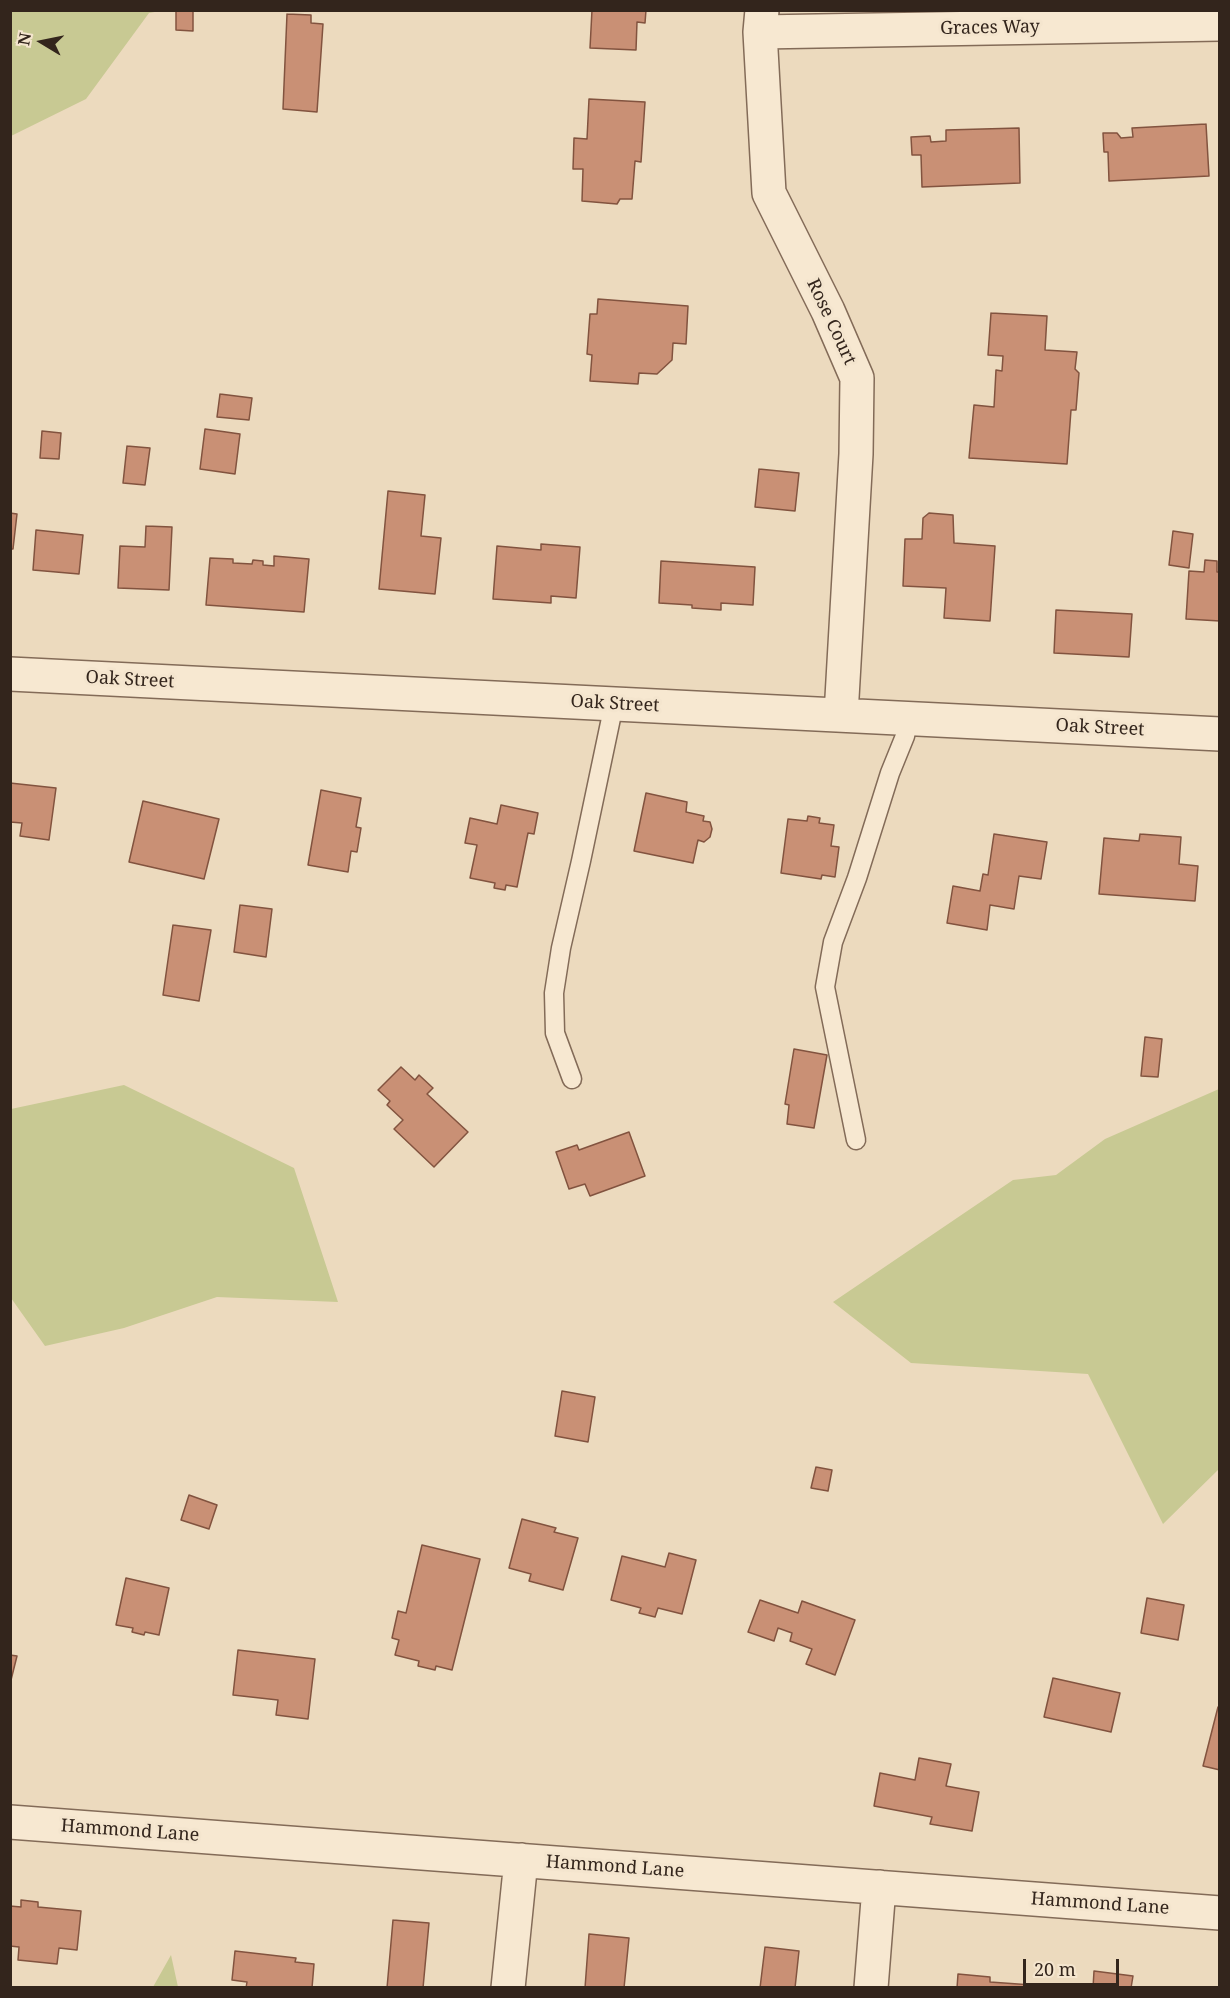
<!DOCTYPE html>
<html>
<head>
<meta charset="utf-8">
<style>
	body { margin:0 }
	#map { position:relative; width:1230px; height:1998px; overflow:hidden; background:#ecdabe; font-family:"Noto Serif",serif }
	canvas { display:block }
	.frame { position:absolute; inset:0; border:12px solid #33251c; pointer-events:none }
	.north { position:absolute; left:12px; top:12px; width:60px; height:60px; -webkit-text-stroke:4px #f4e5ce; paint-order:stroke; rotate:280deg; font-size:16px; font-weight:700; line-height:24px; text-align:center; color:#33251c }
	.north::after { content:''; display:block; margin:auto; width:21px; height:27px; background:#33251c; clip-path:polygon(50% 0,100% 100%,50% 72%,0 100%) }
	.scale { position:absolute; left:1023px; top:1959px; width:96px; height:27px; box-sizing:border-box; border:3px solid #33251c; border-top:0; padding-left:8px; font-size:18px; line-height:21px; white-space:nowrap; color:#33251c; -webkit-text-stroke:4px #f4e5ce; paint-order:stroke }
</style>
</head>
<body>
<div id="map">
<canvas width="1230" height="1998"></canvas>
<div class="frame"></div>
<div class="north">N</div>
<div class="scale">20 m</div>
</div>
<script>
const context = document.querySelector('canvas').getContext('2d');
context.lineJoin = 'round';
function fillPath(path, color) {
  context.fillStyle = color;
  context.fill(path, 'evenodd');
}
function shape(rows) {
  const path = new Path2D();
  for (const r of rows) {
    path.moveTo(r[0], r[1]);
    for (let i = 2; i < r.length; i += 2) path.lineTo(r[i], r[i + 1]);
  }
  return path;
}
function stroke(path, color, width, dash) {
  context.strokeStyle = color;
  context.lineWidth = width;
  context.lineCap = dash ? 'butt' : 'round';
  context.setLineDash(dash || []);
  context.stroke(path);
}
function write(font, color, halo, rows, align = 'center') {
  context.font = font + ' "Noto Serif",serif';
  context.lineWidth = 6;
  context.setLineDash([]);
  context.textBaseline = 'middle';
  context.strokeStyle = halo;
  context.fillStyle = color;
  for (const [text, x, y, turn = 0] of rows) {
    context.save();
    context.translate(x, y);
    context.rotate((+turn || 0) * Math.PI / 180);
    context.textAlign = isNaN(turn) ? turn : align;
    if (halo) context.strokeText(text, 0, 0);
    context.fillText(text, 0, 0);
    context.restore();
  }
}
fillPath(shape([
	[11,10,160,10,160,11,149,13,86,99,11,136],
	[124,1085,294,1168,338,1302,217,1297,124,1328,45,1346,11,1298,11,1109],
	[1219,1089,1219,1469,1163,1524,1088,1374,911,1363,833,1302,1013,1180,1056,1175,1105,1139],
	[171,1955,178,1987,153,1987]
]), '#c8c993');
const building = shape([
	[176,10,193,10,193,31,176,30,176,10],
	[592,10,646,10,645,23,637,22,636,50,590,48,592,10],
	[287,14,311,15,311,23,323,24,317,112,283,109,287,14],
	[589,99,645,102,641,162,635,161,632,199,620,199,617,204,582,201,583,169,573,169,574,138,587,139,589,99],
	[1206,124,1209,176,1109,181,1108,152,1104,152,1103,133,1117,133,1121,138,1133,137,1132,128,1206,124],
	[1019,128,1020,183,922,187,921,155,912,155,911,137,930,136,931,142,946,141,946,130,1019,128],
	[598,299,688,306,686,344,673,343,672,360,657,374,639,373,638,384,590,381,592,355,587,354,590,314,597,314,598,299],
	[991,313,1047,316,1045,350,1077,352,1075,369,1079,373,1076,410,1071,410,1067,464,969,458,974,405,994,407,996,370,1002,371,1003,356,988,355,991,313],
	[220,394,252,398,249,420,217,417,220,394],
	[205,429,240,434,235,474,200,469,205,429],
	[42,431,61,433,59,459,40,458,42,431],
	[127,446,150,448,145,485,123,483,127,446],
	[759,469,799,473,795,511,755,507,759,469],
	[388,491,425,495,421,536,441,538,435,594,379,589,388,491],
	[10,513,17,514,13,549,10,549,10,513],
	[929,513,953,515,954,543,995,546,990,621,944,618,946,588,903,586,905,539,922,539,923,518,929,513],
	[146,526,172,527,169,590,118,588,120,546,145,547,146,526],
	[36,530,83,535,79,574,33,570,36,530],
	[1173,531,1193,534,1189,568,1169,565,1173,531],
	[541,544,580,547,576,598,551,596,551,603,493,599,497,546,541,550,541,544],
	[274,556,309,559,304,612,206,605,210,558,233,559,233,563,252,564,253,560,263,561,263,565,274,566,274,556],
	[1205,560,1217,561,1217,572,1220,572,1220,621,1186,619,1189,571,1204,572,1205,560],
	[661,561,755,567,753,605,721,603,721,610,692,608,692,605,659,603,661,561],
	[1056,610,1132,614,1129,657,1054,653,1056,610],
	[10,783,56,788,49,840,20,836,22,823,10,822,10,783],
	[321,790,361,798,356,827,361,828,357,852,351,851,348,872,308,865,321,790],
	[646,793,687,802,686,812,704,816,703,821,710,822,712,829,710,837,704,842,698,840,693,863,634,851,646,793],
	[143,801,219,819,204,879,129,862,143,801],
	[501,805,538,813,534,834,528,833,517,887,506,885,505,890,494,888,495,883,470,878,477,845,465,843,470,818,497,824,501,805],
	[808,816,820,818,819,823,834,825,831,846,839,847,835,877,822,875,821,879,781,873,788,819,807,821,808,816],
	[994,834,1047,842,1041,879,1019,876,1014,909,990,905,987,930,947,923,953,886,980,891,983,874,988,875,994,834],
	[1140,834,1181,837,1179,864,1198,866,1195,901,1099,894,1104,838,1139,841,1140,834],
	[240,905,272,909,266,957,234,952,240,905],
	[173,925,211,930,199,1001,163,995,173,925],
	[1145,1037,1162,1039,1158,1077,1141,1076,1145,1037],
	[794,1049,827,1055,814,1128,787,1124,789,1105,785,1104,794,1049],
	[401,1067,415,1080,419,1075,433,1088,427,1094,468,1132,434,1167,394,1129,403,1120,387,1105,390,1101,378,1090,401,1067],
	[629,1132,645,1176,590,1196,585,1184,569,1189,556,1152,577,1145,579,1150,629,1132],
	[562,1391,595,1397,588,1442,555,1436,562,1391],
	[816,1467,832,1470,828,1491,811,1488,816,1467],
	[189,1495,217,1505,209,1529,181,1520,189,1495],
	[522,1519,556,1528,554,1532,578,1538,563,1590,529,1581,531,1574,509,1568,522,1519],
	[422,1545,480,1559,452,1670,436,1666,435,1670,418,1666,419,1661,395,1655,399,1640,392,1638,398,1611,406,1613,422,1545],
	[669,1553,696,1560,682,1614,658,1608,655,1617,639,1613,641,1608,611,1600,622,1556,665,1567,669,1553],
	[126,1578,169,1588,159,1635,145,1632,144,1635,132,1632,133,1628,116,1625,126,1578],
	[1147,1598,1184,1605,1178,1640,1141,1633,1147,1598],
	[760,1600,798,1613,802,1601,855,1620,835,1675,806,1664,812,1649,790,1641,792,1633,778,1628,774,1641,748,1632,760,1600],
	[238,1650,315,1659,308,1719,276,1715,278,1700,233,1695,238,1650],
	[10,1655,17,1656,10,1684,10,1655],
	[1053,1678,1120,1693,1111,1732,1044,1717,1053,1678],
	[1218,1707,1220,1707,1220,1770,1203,1766,1218,1707],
	[919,1758,951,1764,946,1786,979,1792,972,1831,930,1824,932,1817,874,1806,880,1773,915,1780,919,1758],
	[21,1900,38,1902,38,1907,81,1911,77,1950,59,1948,57,1964,18,1960,19,1947,10,1946,10,1906,21,1907,21,1900],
	[393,1920,429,1923,423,1988,387,1988,393,1920],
	[589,1934,629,1938,624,1988,585,1988,589,1934],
	[765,1947,799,1951,795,1988,760,1988,765,1947],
	[235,1951,296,1958,295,1962,314,1964,312,1988,246,1988,247,1982,232,1980,235,1951],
	[1094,1971,1133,1976,1131,1988,1093,1988,1094,1971],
	[958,1974,990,1977,990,1982,1032,1985,1032,1988,957,1988,958,1974]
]);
fillPath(building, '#c99075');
stroke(building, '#82533f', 1.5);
const lane = shape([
	[572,1079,555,1033,554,993,561,948,581,861,614,704],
	[856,1140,825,987,833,942,857,878,890,773,905,736,909,718]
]);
const street = shape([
	[762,10,760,32,769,193,828,311,857,378,856,454,841,715],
	[760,32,1220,24],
	[10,674,1220,734],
	[10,1822,1220,1913],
	[508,1988,521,1860],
	[871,1988,879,1887]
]);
stroke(lane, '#836b58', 21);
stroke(street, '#836b58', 36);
stroke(lane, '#f7e8d1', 18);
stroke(street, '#f7e8d1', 33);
write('18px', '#33251c', '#f4e5ce', [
	["Graces Way",990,28,-1],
	["Rose Court",831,322,65],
	["Oak Street",130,680,3],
	["Oak Street",615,704,3],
	["Oak Street",1100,728,3],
	["Hammond Lane",130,1831,4],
	["Hammond Lane",615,1867,4],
	["Hammond Lane",1100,1904,4]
]);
</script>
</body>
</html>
